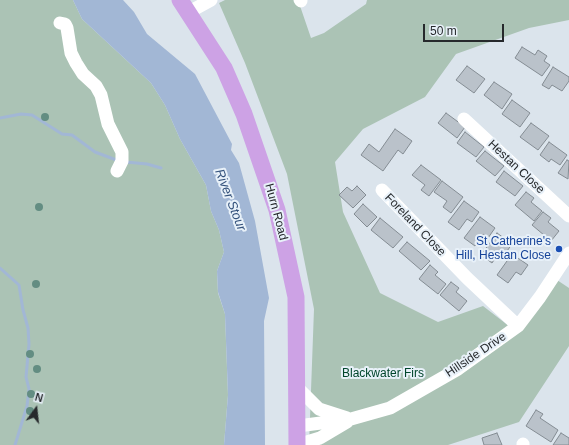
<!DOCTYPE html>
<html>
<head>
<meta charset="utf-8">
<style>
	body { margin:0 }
	#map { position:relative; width:569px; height:445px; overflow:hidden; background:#dbe4ec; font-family:Arial,sans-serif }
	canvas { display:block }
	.north { position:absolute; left:16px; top:389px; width:40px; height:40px; -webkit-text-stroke:3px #e8f1f9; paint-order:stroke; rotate:15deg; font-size:11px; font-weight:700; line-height:16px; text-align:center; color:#26292c }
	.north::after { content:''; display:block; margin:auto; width:14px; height:18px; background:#26292c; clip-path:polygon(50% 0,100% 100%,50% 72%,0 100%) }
	.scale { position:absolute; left:423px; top:24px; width:81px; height:18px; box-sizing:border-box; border:2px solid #26292c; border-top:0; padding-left:5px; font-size:12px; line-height:14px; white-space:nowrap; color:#26292c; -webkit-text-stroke:3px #e8f1f9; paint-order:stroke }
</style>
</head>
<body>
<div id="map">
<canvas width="569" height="445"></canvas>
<div class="north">N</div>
<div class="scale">50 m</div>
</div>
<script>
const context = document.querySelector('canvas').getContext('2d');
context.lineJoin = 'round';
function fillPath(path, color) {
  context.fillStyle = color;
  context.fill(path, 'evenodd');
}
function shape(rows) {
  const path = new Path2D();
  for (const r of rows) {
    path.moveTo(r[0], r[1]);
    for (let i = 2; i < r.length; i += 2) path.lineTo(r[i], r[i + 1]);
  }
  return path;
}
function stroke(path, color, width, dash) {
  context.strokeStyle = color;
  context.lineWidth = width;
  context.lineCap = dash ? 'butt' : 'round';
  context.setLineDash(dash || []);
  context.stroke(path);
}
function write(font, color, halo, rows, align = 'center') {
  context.font = font + ' Arial,sans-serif';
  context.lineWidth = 4;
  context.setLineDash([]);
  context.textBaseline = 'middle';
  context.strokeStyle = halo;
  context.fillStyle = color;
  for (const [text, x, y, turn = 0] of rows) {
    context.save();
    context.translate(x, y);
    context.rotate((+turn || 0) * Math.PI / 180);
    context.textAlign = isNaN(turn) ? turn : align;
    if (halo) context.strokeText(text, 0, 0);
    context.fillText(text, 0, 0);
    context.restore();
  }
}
fillPath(shape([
	[0,0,73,0,82,19,151,83,165,105,180,139,206,185,211,211,219,230,224,252,217,271,218,293,225,314,228,395,224,445,0,445],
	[225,0,298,0,311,38,324,33,366,4,367,0,569,0,569,20,529,28,456,54,425,97,363,129,335,162,343,212,380,293,438,322,483,306,518,333,557,280,569,288,569,346,519,422,448,445,309,445,314,309,287,174,245,63,219,3]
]), '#abc3b5');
fillPath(shape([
	[73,0,123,0,134,12,147,34,195,74,232,144,231,150,239,163,255,221,269,298,264,321,265,445,224,445,228,395,225,314,218,292,217,271,224,252,219,230,211,211,206,185,180,139,165,105,151,83,82,19]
]), '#a2b7d5');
stroke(shape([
	[0,118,21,114,32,115,62,134,72,135,95,152,119,161],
	[126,162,147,164,161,168],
	[0,268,19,285,23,310,28,328,29,344,26,377,29,389,27,406,15,445]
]), '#a2b7d5', 3);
const building = shape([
	[522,47,535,55,538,50,547,56,544,61,550,65,542,76,515,58,522,47],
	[467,66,485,79,474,93,456,80,467,66],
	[553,67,569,77,569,81,562,91,552,85,549,89,542,85,553,67],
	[494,82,512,94,502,109,484,95,494,82],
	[512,100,530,113,520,127,502,114,512,100],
	[446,113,465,127,457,138,438,123,446,113],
	[531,123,549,136,538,150,520,137,531,123],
	[395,129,412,141,403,154,398,150,383,171,361,155,369,144,379,152,395,129],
	[465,132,484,147,476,157,457,143,465,132],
	[549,142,567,155,560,165,551,159,549,162,540,155,549,142],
	[485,151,504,166,495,176,476,161,485,151],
	[567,160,569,161,568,179,558,173,567,160],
	[421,165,441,180,429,196,421,190,425,185,412,175,421,165],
	[504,171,523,186,515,196,496,182,504,171],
	[442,181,463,197,451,213,443,207,447,201,434,192,442,181],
	[357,186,366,195,353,208,339,195,347,187,352,191,357,186],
	[526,192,534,198,531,202,542,211,534,221,515,205,526,192],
	[464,201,479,212,472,222,467,219,459,230,448,222,464,201],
	[363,204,377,217,367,227,354,214,363,204],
	[543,212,551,218,548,222,559,231,551,241,532,225,543,212],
	[480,217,495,228,488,238,483,234,475,246,464,238,480,217],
	[380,218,403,237,393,248,371,230,380,218],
	[497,233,512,244,505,254,500,251,492,263,481,255,497,233],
	[407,242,430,261,421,270,399,251,407,242],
	[512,254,528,265,521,275,516,272,508,283,497,275,512,254],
	[430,265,438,272,435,275,446,284,438,294,419,279,430,265],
	[451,282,459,288,456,292,467,301,459,311,440,295,451,282],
	[536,410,543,414,540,418,558,430,551,442,526,426,536,410],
	[497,433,502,445,484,445,482,438,497,433],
	[561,433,569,438,569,445,553,445,561,433]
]);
fillPath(building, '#bac2ca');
stroke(building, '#848c93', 1);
stroke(shape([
	[300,0,301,1],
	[189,12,211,0],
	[60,23,65,24,67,28,71,53,76,63,83,74,96,86,101,95,108,124,122,152,122,161,117,171],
	[464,119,569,216],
	[382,190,467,278,518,326],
	[296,386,319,409,347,418],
	[298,426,351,419,390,408,458,369,518,326,540,297,569,253],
	[523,444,523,445],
	[297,445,320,438,347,422]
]), '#fff', 13);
stroke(shape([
	[180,0,224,68,244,114,277,210,296,297,297,445]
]), '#cda2e5', 17);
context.fillStyle = '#638d82';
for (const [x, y] of [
	[45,117],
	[39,207],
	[36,284],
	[30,354],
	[37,369],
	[31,394],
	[30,411]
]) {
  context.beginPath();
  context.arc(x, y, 4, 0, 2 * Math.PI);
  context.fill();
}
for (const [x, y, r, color] of [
	[559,249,4,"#1a4fb4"]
]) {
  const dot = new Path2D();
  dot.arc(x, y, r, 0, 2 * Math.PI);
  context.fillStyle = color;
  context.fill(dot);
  stroke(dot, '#e8f1f9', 1.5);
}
write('12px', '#26292c', '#e8f1f9', [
	["Hestan Close",516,167,43],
	["Hurn Road",276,212,75],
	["Foreland Close",415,225,46],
	["Hillside Drive",476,355,-34]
]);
write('12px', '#164399', '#e8f1f9', [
	["St Catherine's",551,242],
	["Hill, Hestan Close",551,256]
], 'right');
write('12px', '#00452b', '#e8f1f9', [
	["Blackwater Firs",383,374]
]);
write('italic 13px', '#33517b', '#e8f1f9', [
	["River Stour",230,200,69]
]);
</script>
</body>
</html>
